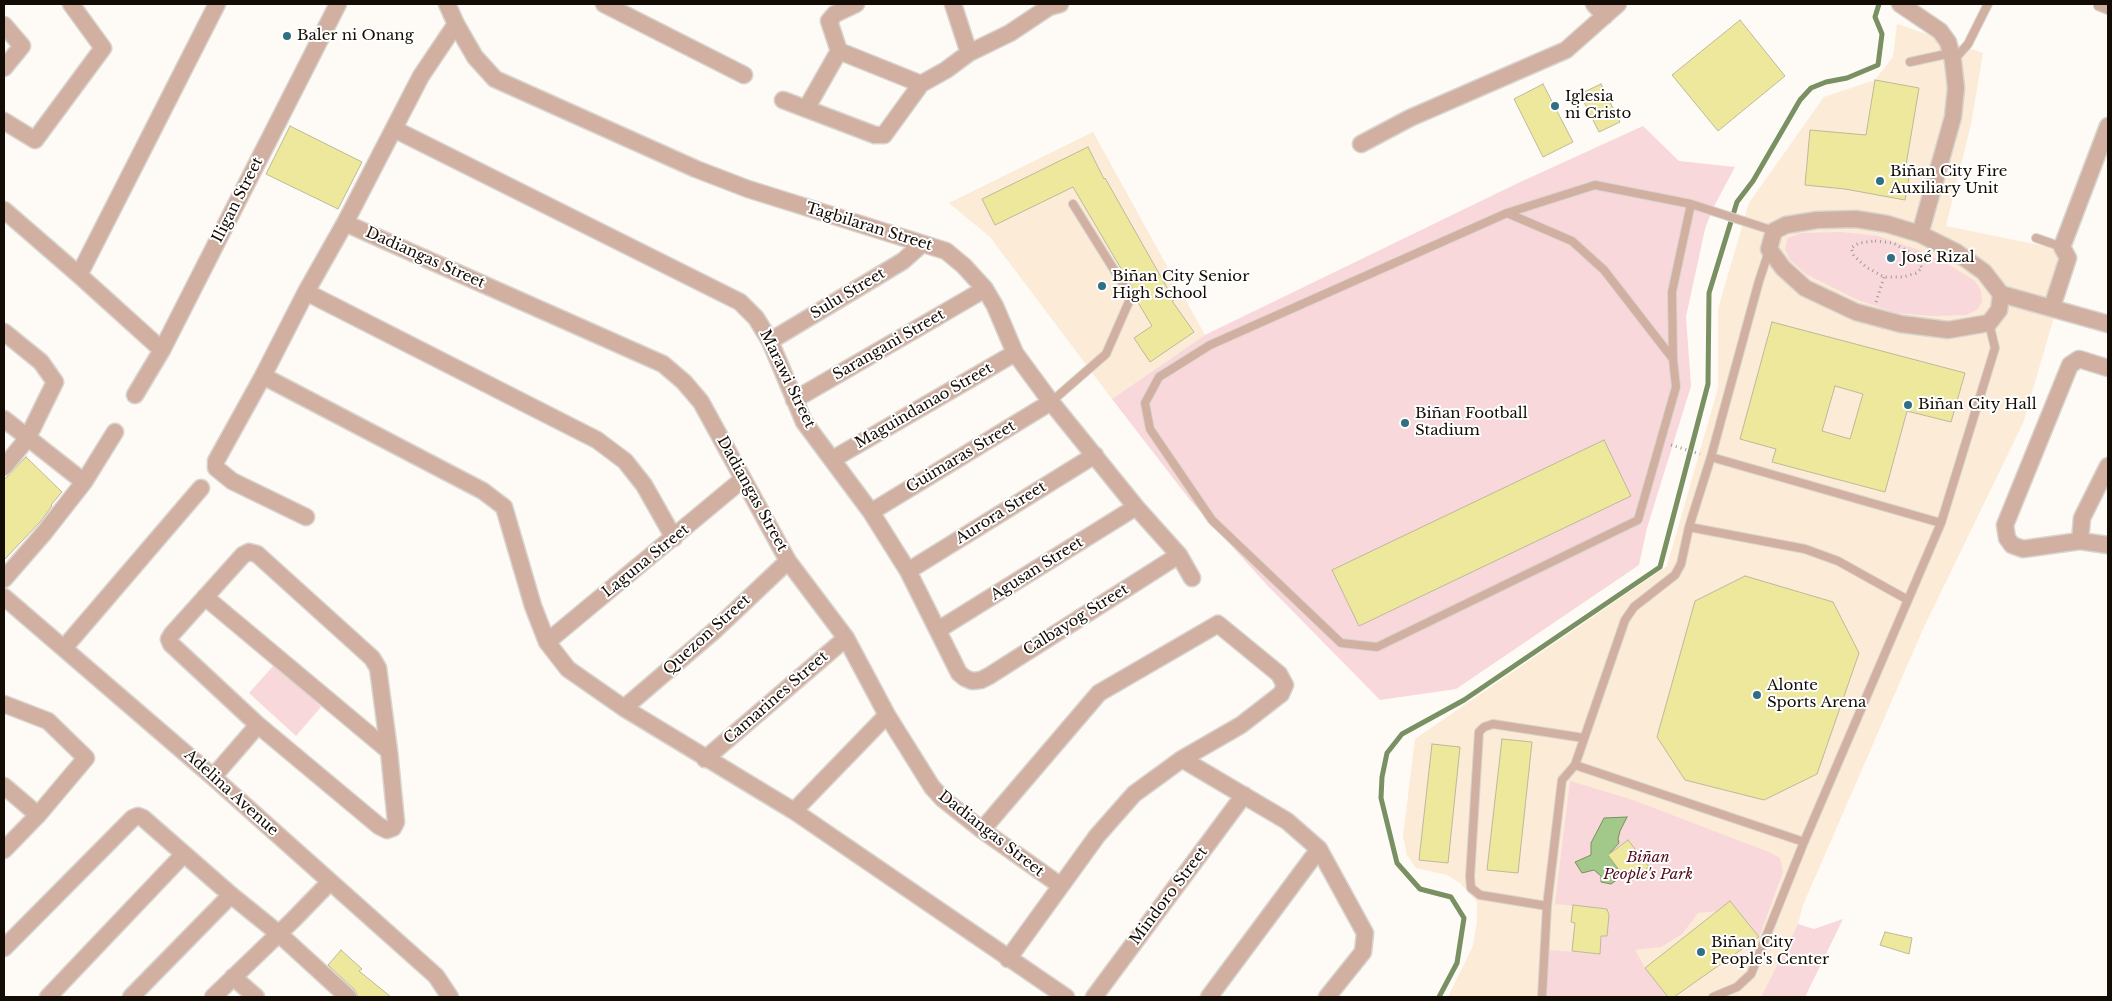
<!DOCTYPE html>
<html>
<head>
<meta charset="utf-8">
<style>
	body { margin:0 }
	#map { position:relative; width:2112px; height:1001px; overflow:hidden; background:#fefaf5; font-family:"Libre Baskerville",serif }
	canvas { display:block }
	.frame { position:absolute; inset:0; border:5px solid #130c04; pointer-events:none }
</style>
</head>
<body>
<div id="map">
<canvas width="2112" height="1001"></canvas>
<div class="frame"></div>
</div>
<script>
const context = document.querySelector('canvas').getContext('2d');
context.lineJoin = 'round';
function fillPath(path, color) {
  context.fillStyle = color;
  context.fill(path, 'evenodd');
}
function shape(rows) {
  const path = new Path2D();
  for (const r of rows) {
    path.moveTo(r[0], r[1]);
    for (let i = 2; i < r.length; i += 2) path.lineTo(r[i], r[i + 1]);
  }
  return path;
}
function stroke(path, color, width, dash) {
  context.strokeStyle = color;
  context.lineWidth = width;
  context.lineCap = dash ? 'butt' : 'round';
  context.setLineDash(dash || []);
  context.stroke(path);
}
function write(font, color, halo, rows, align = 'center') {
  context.font = font + ' "Libre Baskerville",serif';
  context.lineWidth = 4;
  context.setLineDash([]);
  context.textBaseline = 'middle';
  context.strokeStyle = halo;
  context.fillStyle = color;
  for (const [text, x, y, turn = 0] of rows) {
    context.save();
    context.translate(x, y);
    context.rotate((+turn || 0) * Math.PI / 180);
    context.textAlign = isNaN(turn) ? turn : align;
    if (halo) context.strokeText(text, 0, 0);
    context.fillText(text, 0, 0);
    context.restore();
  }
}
fillPath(shape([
	[1897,24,1983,53,1971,124,1946,226,2073,252,2023,423,1923,629,1803,905,1798,924,1761,997,1448,997,1473,946,1477,921,1477,902,1460,883,1447,875,1416,868,1407,855,1403,837,1415,739,1667,566,1718,388,1718,309,1749,203,1824,97,1875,80,1893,57],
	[1093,132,1205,335,1112,399,990,237,949,203]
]), '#fbebd7');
fillPath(shape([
	[1643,126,1679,161,1735,167,1712,210,1705,229,1686,317,1691,386,1647,528,1639,565,1456,689,1380,700,1266,584,1190,500,1112,399,1205,335,1516,184],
	[1841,232,1878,236,1916,249,1946,263,1975,281,1981,291,1982,301,1977,310,1966,315,1932,316,1897,313,1858,300,1806,274,1790,260,1785,249,1788,238,1801,233],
	[275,664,321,707,296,736,249,693],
	[1570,781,1630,799,1769,852,1780,858,1783,872,1759,937,1730,901,1717,911,1698,913,1682,934,1661,947,1635,950,1645,968,1668,997,1546,997,1549,950,1599,954,1601,936,1607,936,1609,909,1555,904],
	[1843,919,1805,997,1761,997,1798,924,1814,929]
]), '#f8d8da');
const water = shape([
	[1627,817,1620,831,1618,839,1619,843,1608,855,1621,873,1618,879,1611,884,1601,882,1601,876,1594,870,1582,873,1575,862,1591,855,1591,843,1604,818,1627,817]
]);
fillPath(water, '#a3c98a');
stroke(water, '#789062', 1);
stroke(shape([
	[1439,997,1457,963,1464,918,1451,897,1420,889,1397,863,1381,798,1382,777,1387,753,1402,734,1464,700,1660,567,1708,384,1709,293,1737,202,1753,181,1800,100,1811,88,1826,82,1847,78,1878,65,1882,34,1875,17,1879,4]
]), '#789062', 5);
const building = shape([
	[1740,20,1785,76,1718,131,1672,75,1740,20],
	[1875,80,1919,88,1905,171,1910,172,1905,200,1845,189,1805,185,1810,130,1866,135,1875,80],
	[1543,84,1573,142,1543,157,1514,99,1543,84],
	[1601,84,1620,122,1599,132,1580,94,1601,84],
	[290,126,362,162,338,209,266,174,290,126],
	[1088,147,1104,179,1105,178,1174,300,1172,301,1194,332,1150,362,1134,338,1152,326,1136,299,1136,294,1073,187,995,225,982,199,1088,147],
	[1772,322,1965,373,1951,422,1907,411,1885,492,1772,462,1776,449,1740,439,1772,322],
	[1835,386,1863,394,1850,439,1822,431,1835,386],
	[1604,440,1631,496,1359,626,1332,570,1604,440],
	[26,457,62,492,51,505,52,506,41,521,4,560,4,480,26,457],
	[1745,576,1833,602,1859,653,1817,774,1764,800,1685,780,1657,737,1695,601,1745,576],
	[1502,739,1532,742,1518,873,1487,870,1502,739],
	[1432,744,1460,747,1448,863,1419,860,1432,744],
	[1628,840,1649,867,1629,883,1608,855,1628,840],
	[1730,901,1759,937,1674,997,1668,997,1645,968,1730,901],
	[1573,905,1607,909,1609,915,1607,936,1601,936,1600,954,1572,951,1575,923,1571,922,1573,905],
	[1885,932,1912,938,1909,954,1880,945,1885,932],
	[341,950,362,969,359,971,391,997,358,997,355,990,328,965,341,950]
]);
fillPath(building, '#eee89d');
stroke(building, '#bcba9a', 1);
const service = shape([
	[2098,6,2108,10],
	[1953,61,1968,44,1988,4],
	[1910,62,1951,53],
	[1691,204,1672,292,1673,359,1676,387,1638,520,1377,647,1341,643,1212,520,1150,429,1145,403,1159,377,1210,345,1507,213,1595,185,1691,204,1774,231],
	[1507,213,1572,241,1604,270,1673,359],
	[2036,238,2062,247],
	[1051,402,1106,354,1131,297,1073,204],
	[1711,457,1941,523],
	[1689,527,1805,549,1838,561,1908,600],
	[1575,765,1804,842],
	[1547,906,1480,895,1471,888,1470,877,1479,732,1484,727,1493,724,1584,738],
	[1542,997,1547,906,1562,780,1575,765,1625,620,1634,607,1675,575,1681,564,1689,527,1711,457,1759,281,1769,251],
	[1713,997,1737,987,1751,974,1804,842,1941,523,1995,348,1989,323]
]);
const minor = shape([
	[447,4,456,24,475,57,495,79,696,169,748,189,946,251,964,266,985,289,995,306,1015,353,1051,402,1136,507,1179,555,1192,578],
	[604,4,744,75],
	[856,4,835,14,829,21,839,51,921,84],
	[953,4,969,53],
	[1594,4,1605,16],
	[1900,4,1940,31,1948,42,1953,61,1956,88,1953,117,1920,234],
	[4,25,22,46,4,68],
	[783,100,875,135,884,135,921,84,946,70,969,53,1010,33,1049,7,1060,4],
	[806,109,839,51],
	[4,121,35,140,103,48,71,4],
	[394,129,740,302,756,318,770,341,804,422,871,512,908,571,959,673,965,678,972,681,981,680,989,676,1179,555],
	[1361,144,1410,118,1566,50,1618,4],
	[4,210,79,275,162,350],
	[345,223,663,364,684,382,701,402,788,561,846,638,887,715,932,787,943,799,982,830,1061,886],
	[79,275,217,4],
	[306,292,597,440,625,461,644,485,674,538],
	[2001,294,1999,310,1989,323,1948,330,1901,324,1856,312,1805,288,1783,268,1769,249,1774,231,1786,225,1817,220,1856,219,1887,224,1920,234,1956,252,1984,272,2001,294,2108,324],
	[2052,307,2068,258,2062,247,2108,126],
	[4,332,41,362,55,382,27,439,4,467],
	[770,341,903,261,922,244],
	[2108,368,2079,359,2070,365,2005,525,2007,538,2012,545,2023,549,2080,541,2108,545],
	[263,376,483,491,504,507,533,606,547,642,568,669,624,708,794,811,1066,997],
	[135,395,162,350,338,4],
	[794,400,985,289],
	[4,419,84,482],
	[833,459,1015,353],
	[871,512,1051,402],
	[306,517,232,481,216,468,216,461,263,376,306,292,345,223,421,76,456,24],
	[2080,541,2082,518,2108,466],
	[249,552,257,554,372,658,378,668,389,751,396,822,393,828,387,830,379,826,258,725,171,644,169,639,172,634,243,555,249,552],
	[908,571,1095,455],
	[4,579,44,533,84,482,115,432],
	[4,597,213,777,436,976,450,997],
	[205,597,389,751],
	[938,630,1136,507],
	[547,642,743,479],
	[64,648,201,488],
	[4,704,48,721,86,758,38,815,4,850],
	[624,708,714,631,788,561],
	[705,759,846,638],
	[1182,759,1287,821,1319,849,1365,933,1363,952,1327,997],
	[213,777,258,725],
	[4,786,38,815],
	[794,811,887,715],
	[982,830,1099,693,1218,624,1279,674,1285,685,1281,694,1241,725,1182,759,1134,794,1097,836,1008,959],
	[4,948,133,818,138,816,143,818,231,895,278,933,348,997],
	[233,977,256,997],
	[48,997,184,854],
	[131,997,231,895],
	[213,997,293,920,330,882],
	[1094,997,1244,795],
	[1209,997,1319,849]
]);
stroke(service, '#d8d4ce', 10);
stroke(minor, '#d8d4ce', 19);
stroke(shape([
	[1875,241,1893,243,1909,252,1919,262,1922,268,1916,273,1903,277,1884,277,1866,267,1854,256,1851,248,1859,243,1875,241],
	[1876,302,1884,277],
	[1671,445,1700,454]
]), '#9f9a94', 3, [1, 4]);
stroke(service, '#d1b0a2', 8);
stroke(minor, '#d1b0a2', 16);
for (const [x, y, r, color] of [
	[287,36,5,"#2f6e83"],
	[1555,106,5,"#2f6e83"],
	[1880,181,5,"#2f6e83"],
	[1891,258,5,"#2f6e83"],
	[1102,286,5,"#2f6e83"],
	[1908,405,5,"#2f6e83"],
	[1405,423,5,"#2f6e83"],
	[1757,695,5,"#2f6e83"],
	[1701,952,5,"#2f6e83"]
]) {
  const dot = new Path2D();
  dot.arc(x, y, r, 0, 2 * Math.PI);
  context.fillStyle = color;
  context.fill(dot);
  stroke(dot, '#fff', 2);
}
write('15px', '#130c04', '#fff', [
	["Baler ni Onang",297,36],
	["Iglesia",1565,97],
	["ni Cristo",1565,114],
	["Biñan City Fire",1890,172],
	["Auxiliary Unit",1890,189],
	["José Rizal",1901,258],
	["Biñan City Senior",1112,277],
	["High School",1112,294],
	["Biñan City Hall",1918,405],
	["Biñan Football",1415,414],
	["Stadium",1415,431],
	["Alonte",1767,686],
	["Sports Arena",1767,703],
	["Biñan City",1711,943],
	["People's Center",1711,960]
], 'left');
write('15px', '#130c04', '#fff', [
	["Iligan Street",238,200,-63],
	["Tagbilaran Street",869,227,17],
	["Dadiangas Street",425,258,24],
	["Sulu Street",848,294,-31],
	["Sarangani Street",889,345,-30],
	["Marawi Street",787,379,64],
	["Maguindanao Street",924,406,-30],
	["Guimaras Street",961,457,-31],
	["Dadiangas Street",752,494,61],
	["Aurora Street",1001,513,-32],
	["Laguna Street",646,561,-39],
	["Agusan Street",1037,569,-32],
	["Calbayog Street",1076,620,-32],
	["Quezon Street",707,635,-42],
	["Camarines Street",776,698,-41],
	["Adelina Avenue",231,793,42],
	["Dadiangas Street",991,834,38],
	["Mindoro Street",1169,896,-53]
]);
write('italic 15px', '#510b1a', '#fff', [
	["Biñan",1648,858],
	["People's Park",1648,875]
]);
</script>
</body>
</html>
